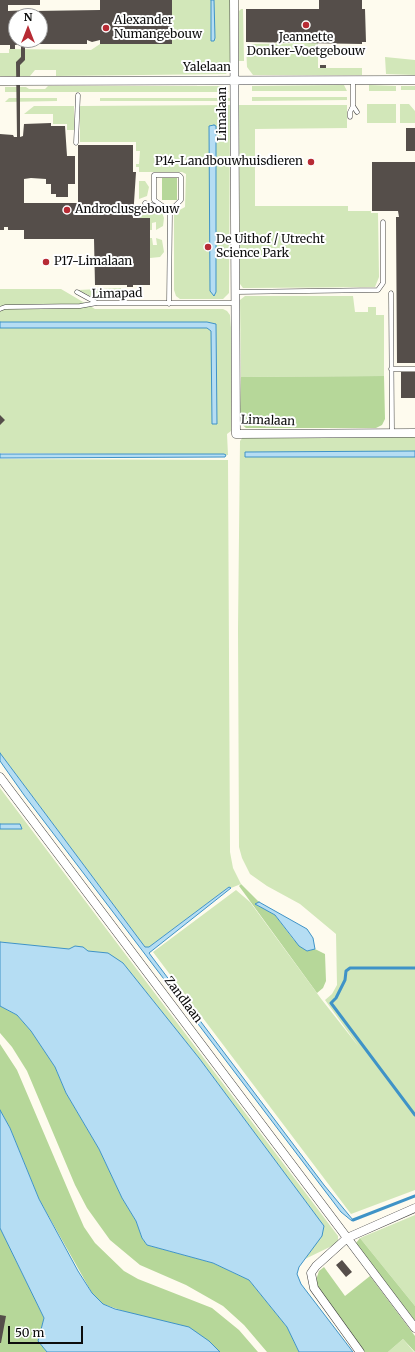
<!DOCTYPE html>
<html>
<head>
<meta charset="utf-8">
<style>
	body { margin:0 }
	#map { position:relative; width:415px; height:1352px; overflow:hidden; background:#fefbee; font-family:Merriweather,serif }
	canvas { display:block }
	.north { position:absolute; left:8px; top:8px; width:40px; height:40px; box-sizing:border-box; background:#fff; border:1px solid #9e9e9e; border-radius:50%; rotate:0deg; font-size:11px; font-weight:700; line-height:16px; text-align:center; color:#0d0d0d }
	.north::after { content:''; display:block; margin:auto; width:14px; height:18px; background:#b72b34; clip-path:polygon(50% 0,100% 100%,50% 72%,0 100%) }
	.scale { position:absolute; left:8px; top:1326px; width:75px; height:18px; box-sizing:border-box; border:2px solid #0d0d0d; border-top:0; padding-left:5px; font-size:12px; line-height:14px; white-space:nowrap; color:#0d0d0d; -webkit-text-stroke:3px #fff; paint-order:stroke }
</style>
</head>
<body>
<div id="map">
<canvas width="415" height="1352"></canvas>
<div class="north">N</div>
<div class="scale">50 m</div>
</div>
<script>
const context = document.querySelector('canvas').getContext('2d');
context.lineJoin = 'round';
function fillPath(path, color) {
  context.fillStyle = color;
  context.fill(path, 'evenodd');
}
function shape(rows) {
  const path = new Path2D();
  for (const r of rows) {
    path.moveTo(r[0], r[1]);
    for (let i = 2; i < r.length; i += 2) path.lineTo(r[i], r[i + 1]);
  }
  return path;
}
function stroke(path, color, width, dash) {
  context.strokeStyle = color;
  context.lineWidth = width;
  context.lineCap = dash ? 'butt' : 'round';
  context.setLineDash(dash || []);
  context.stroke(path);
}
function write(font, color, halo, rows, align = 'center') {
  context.font = font + ' Merriweather,serif';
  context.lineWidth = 4;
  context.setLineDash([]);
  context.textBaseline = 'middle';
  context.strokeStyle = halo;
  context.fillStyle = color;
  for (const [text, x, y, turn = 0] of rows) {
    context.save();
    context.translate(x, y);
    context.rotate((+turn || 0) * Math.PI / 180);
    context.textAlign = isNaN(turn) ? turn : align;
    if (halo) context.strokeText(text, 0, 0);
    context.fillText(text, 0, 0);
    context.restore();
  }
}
fillPath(shape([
	[172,0,230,0,230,68,226,74,56,76,56,70,35,70,30,76,0,76,0,53,9,53,9,49,91,50,100,44,172,44],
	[241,9,243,9,244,61,239,61,239,11],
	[318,43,318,68,362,68,362,75,253,75,247,67,246,44],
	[385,57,415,60,415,75,386,74],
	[344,85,347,91,252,91,252,86],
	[369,85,396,86,396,91,369,91],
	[48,86,225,86,229,92,5,92,5,87,26,87,29,89,45,89],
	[401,86,415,86,415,90,401,90],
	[252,97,347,97,347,100,252,101],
	[9,98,57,98,57,101,5,102],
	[100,98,230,98,230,101,100,101],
	[367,104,396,104,396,123,367,123],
	[400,104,409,104,415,111,415,123,400,123],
	[230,105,229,293,223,299,180,299,176,296,174,290,174,213,185,207,186,174,182,172,139,172,139,167,136,167,136,164,139,164,140,151,136,151,136,142,80,142,80,106],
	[239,105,347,105,347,128,255,129,255,206,348,206,348,211,371,211,371,213,378,213,379,277,375,287,247,288,243,288,240,284],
	[34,106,74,106,74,130,67,130,67,124,53,124,53,114,24,114],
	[139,181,145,181,149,187,147,196,139,199],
	[136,209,161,210,164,218,163,226,156,230,156,222,152,223,152,230,150,230,136,218],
	[150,238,152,238,153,245,157,245,156,238,162,240,164,252,160,257,150,258],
	[121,288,121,290,106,290,106,299,96,299,78,290],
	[0,289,61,289,95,309,223,309,227,311,230,315,231,328,231,431,227,434,228,455,0,453],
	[245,296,353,296,355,312,368,312,368,307,376,307,376,315,384,315,384,376,241,377,240,300],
	[243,437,415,437,415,1190,351,1214,153,952,236,890,250,902,322,1000,359,1047,325,1000,332,994,337,985,336,934,300,904,267,886,250,874,242,858,239,847,238,629,240,441],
	[0,459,228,460,230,852,233,868,241,884,231,888,229,887,149,947,145,947,0,753],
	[0,788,338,1236,338,1243,305,1259,321,1236,324,1226,199,1058,123,963,42,947,0,942],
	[415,1215,415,1306,360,1238],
	[403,1339,414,1352,388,1352]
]), '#d2e7b9');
fillPath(shape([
	[162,178,177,178,177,200,162,200],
	[384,376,385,419,382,425,376,428,246,428,240,423,241,377],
	[241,884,259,902,256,904,275,915,293,939,307,951,315,949,325,954,326,981,323,988,317,993,239,886],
	[0,1006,17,1015,31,1031,55,1067,66,1093,99,1149,122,1198,136,1221,142,1238,147,1245,213,1263,249,1280,287,1327,299,1352,267,1352,244,1325,223,1306,186,1285,140,1265,110,1240,87,1208,75,1185,27,1071,12,1047,0,1033],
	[0,1044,17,1070,77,1211,84,1227,95,1243,124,1271,138,1279,212,1308,239,1330,258,1352,220,1352,209,1341,103,1304,92,1293,39,1199,10,1128,0,1110],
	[0,1228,44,1318,38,1341,47,1352,0,1352],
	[360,1238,415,1306,415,1321,356,1243],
	[324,1267,345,1296,370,1276,415,1336,415,1352,403,1339,388,1352,365,1352,319,1291,316,1280,319,1271]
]), '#b6d799');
const water = shape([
	[211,0,214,0,215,38,214,41,211,41,211,0],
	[214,125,216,126,216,292,214,296,210,291,209,126,214,125],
	[0,322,207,322,216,324,217,424,212,424,211,331,207,328,0,328,0,322],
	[415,451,415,457,245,457,245,452,415,451],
	[0,454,224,454,226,455,225,457,0,458,0,454],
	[0,753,145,947,149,947,229,887,231,888,149,953,324,1185,353,1220,352,1221,341,1212,24,795,0,761,0,753],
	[0,824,20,824,22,829,0,829,0,824],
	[259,902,307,929,313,938,315,949,307,951,299,946,275,915,255,904,259,902],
	[0,942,69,949,75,946,83,947,88,951,108,953,123,963,199,1058,324,1226,322,1236,299,1267,297,1274,301,1284,353,1352,299,1352,287,1327,249,1280,213,1263,147,1245,142,1238,136,1221,122,1198,99,1149,66,1093,55,1067,31,1031,17,1015,0,1006,0,942],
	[0,1110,10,1128,39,1199,78,1271,92,1293,103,1304,115,1309,189,1327,209,1341,220,1352,47,1352,38,1341,44,1318,0,1228,0,1110]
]);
fillPath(water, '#b5ddf3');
stroke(water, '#3f93c7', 1);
stroke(shape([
	[415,968,350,968,346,971,345,980,336,998,331,1003,415,1115],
	[353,1220,415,1196]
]), '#3f93c7', 3);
fillPath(shape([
	[0,0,40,0,40,5,8,5,8,11,30,10,30,14,34,14,34,11,100,10,100,0,172,0,172,44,100,44,100,40,92,42,87,40,87,44,37,44,37,41,30,41,30,45,25,44,25,60,20,65,20,137,23,136,24,124,51,123,51,126,65,126,67,156,75,156,75,184,68,184,68,197,56,197,56,194,51,194,51,184,46,184,46,179,31,178,24,179,24,203,78,203,78,145,133,145,133,172,136,172,133,218,150,218,150,285,133,285,133,287,127,287,127,285,95,285,94,239,24,239,24,230,8,230,8,227,4,227,4,230,0,230,0,134,13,135,14,137,17,137,16,62,21,57,21,44,15,45,15,49,10,49,10,45,0,45],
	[16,16,40,16,40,40,16,40],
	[319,0,362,0,362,9,365,9,366,42,362,42,362,44,246,42,246,9,319,9],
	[320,65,326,65,326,68,320,68],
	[406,128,415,128,415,151,406,151],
	[372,162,415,162,415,363,397,363,396,217,399,217,398,211,372,211],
	[401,372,415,372,415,398,401,398],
	[0,415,5,420,0,425],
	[342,1260,352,1272,346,1277,336,1265],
	[0,1315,6,1316,1,1343,0,1343]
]), '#554e4a');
const service = shape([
	[353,80,353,106,357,112],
	[350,117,350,112,353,106],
	[76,143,78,95],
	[154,175,179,175,181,177,181,200,170,211,154,200,154,175],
	[145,203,170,211,169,304],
	[77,292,97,303],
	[236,292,378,290,383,283,383,222],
	[391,293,392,433],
	[0,309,5,307,80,306,97,303,236,303],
	[391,369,415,369]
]);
const minor = shape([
	[234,0,236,434,415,433],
	[0,81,415,80],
	[0,777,415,1328],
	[360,1352,314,1288,311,1273,316,1266,347,1238,415,1208]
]);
stroke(service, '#404040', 5);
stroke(minor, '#404040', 9);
stroke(service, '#fff', 4);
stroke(minor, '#fff', 8);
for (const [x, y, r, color] of [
	[306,25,4,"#b72b34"],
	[106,28,4,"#b72b34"],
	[311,162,4,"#b72b34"],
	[67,210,4,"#b72b34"],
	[208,247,4,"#b72b34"],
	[46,262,4,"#b72b34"]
]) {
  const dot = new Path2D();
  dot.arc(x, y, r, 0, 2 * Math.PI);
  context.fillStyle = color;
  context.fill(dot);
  stroke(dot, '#fff', 1.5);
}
write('12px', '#0d0d0d', '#fff', [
	["Alexander",114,21],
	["Numangebouw",114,35],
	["Jeannette",306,38,"center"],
	["Donker-Voetgebouw",306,52,"center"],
	["P14-Landbouwhuisdieren",303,162,"right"],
	["Androclusgebouw",75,210],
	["De Uithof / Utrecht",216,240],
	["Science Park",216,254],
	["P17-Limalaan",54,262]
], 'left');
write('12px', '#0d0d0d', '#fff', [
	["Yalelaan",207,68],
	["Limalaan",223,114,-90],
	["Limapad",117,294,-1],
	["Limalaan",268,421,2],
	["Zandlaan",183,1000,53]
]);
</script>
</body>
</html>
